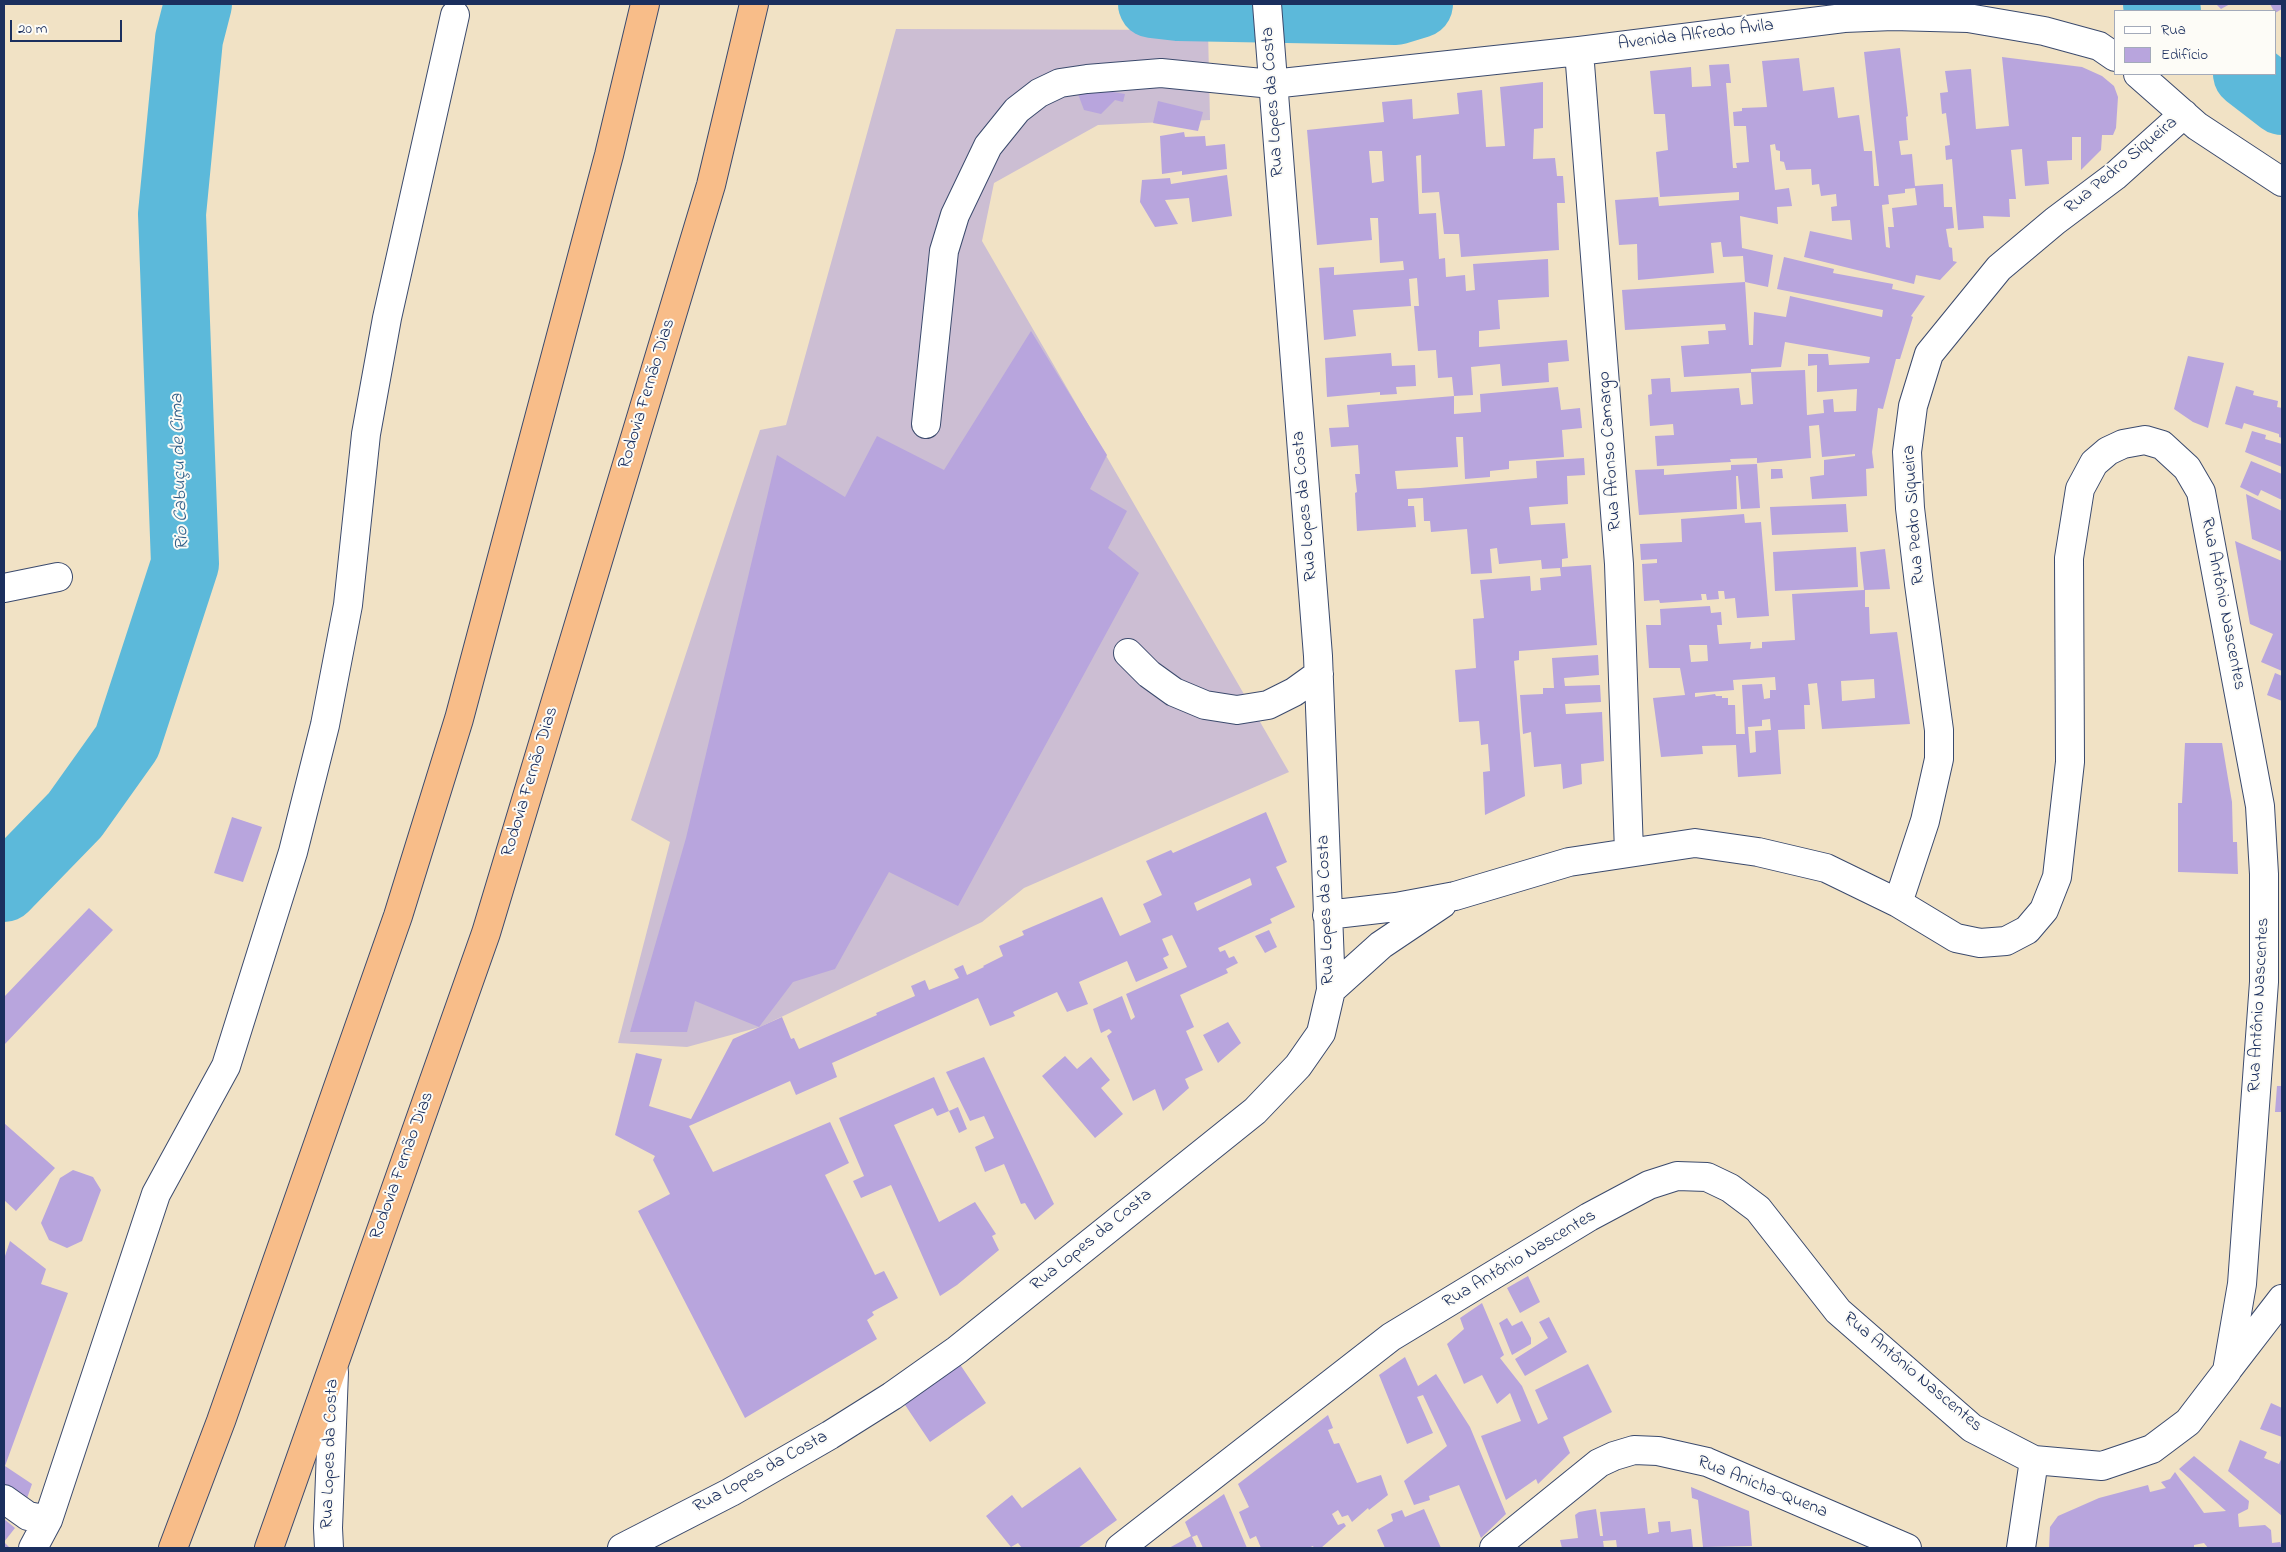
<!DOCTYPE html>
<html>
<head>
<meta charset="utf-8">
<style>
	body { margin:0 }
	#map { position:relative; width:2286px; height:1552px; overflow:hidden; background:#f1e2c5; font-family:"Indie Flower",sans-serif }
	canvas { display:block }
	.frame { position:absolute; inset:0; border:5px solid #1b2f5e; pointer-events:none }
	.legend { position:absolute; left:2114px; top:10px; width:162px; height:65px; box-sizing:border-box; background:#fdfcf7; border:1px solid #a3aaba; margin:0; padding:6px 9px; list-style:none; font-size:15px; color:#1b2f5e }
	.legend li { display:flex; align-items:center; gap:10px; height:25px }
	.legend b { width:25px; border:1px solid #a3aaba }
	.scale { position:absolute; left:10px; top:20px; width:112px; height:22px; box-sizing:border-box; border:2px solid #1b2f5e; border-top:0; padding-left:6px; font-size:15px; line-height:18px; white-space:nowrap; color:#1b2f5e; -webkit-text-stroke:4px #fdfcf7; paint-order:stroke }
</style>
</head>
<body>
<div id="map">
<canvas width="2286" height="1552"></canvas>
<div class="frame"></div>
<ul class="legend">
<li><b style="height:6px;background:#fff"></b>Rua</li>
<li><b style="height:14px;background:#b8a5dd"></b>Edifício</li>
</ul>
<div class="scale">20 m</div>
</div>
<script>
const context = document.querySelector('canvas').getContext('2d');
context.lineJoin = 'round';
function fillPath(path, color) {
  context.fillStyle = color;
  context.fill(path, 'evenodd');
}
function shape(rows) {
  const path = new Path2D();
  for (const r of rows) {
    path.moveTo(r[0], r[1]);
    for (let i = 2; i < r.length; i += 2) path.lineTo(r[i], r[i + 1]);
  }
  return path;
}
function stroke(path, color, width, dash) {
  context.strokeStyle = color;
  context.lineWidth = width;
  context.lineCap = dash ? 'butt' : 'round';
  context.setLineDash(dash || []);
  context.stroke(path);
}
function write(font, color, halo, rows, align = 'center') {
  context.font = font + ' "Indie Flower",sans-serif';
  context.lineWidth = 4;
  context.setLineDash([]);
  context.textBaseline = 'middle';
  context.strokeStyle = halo;
  context.fillStyle = color;
  for (const [text, x, y, turn = 0] of rows) {
    context.save();
    context.translate(x, y);
    context.rotate((+turn || 0) * Math.PI / 180);
    context.textAlign = isNaN(turn) ? turn : align;
    if (halo) context.strokeText(text, 0, 0);
    context.fillText(text, 0, 0);
    context.restore();
  }
}
fillPath(shape([
	[896,29,1208,30,1210,120,1098,125,994,183,982,241,1289,772,1024,888,982,922,760,1027,687,1047,618,1043,670,842,631,820,760,430,786,425]
]), '#ccbed3');
stroke(shape([
	[1152,4,1178,7,1396,11,1419,4],
	[2157,4,2167,11],
	[2247,74,2282,101],
	[4,888,75,815,127,742,185,564,172,214,189,39,198,4]
]), '#5cb9da', 68);
fillPath(shape([
	[2216,4,2230,4,2221,9],
	[2270,4,2282,4,2282,9,2275,13],
	[1900,48,1908,116,1906,117,1908,140,1899,141,1901,155,1912,154,1915,186,1943,184,1944,207,1952,207,1954,228,1946,229,1949,247,1952,248,1953,261,1957,262,1940,280,1916,275,1914,284,1804,257,1810,231,1852,240,1850,220,1832,221,1831,207,1837,206,1836,194,1821,196,1819,184,1812,185,1811,169,1786,170,1784,162,1780,161,1780,151,1776,150,1775,144,1770,145,1775,190,1789,188,1792,206,1777,207,1778,224,1740,216,1742,248,1773,255,1768,287,1745,282,1743,256,1723,257,1721,242,1711,243,1714,273,1638,280,1637,244,1619,245,1615,200,1658,197,1659,206,1739,200,1739,192,1660,197,1656,152,1668,150,1665,114,1654,114,1650,71,1691,67,1692,87,1711,86,1709,65,1729,64,1731,83,1726,83,1733,168,1737,168,1736,163,1749,162,1746,126,1734,126,1733,112,1742,111,1742,108,1767,107,1762,61,1799,58,1803,91,1834,87,1838,118,1859,115,1864,151,1872,151,1874,186,1879,186,1864,52],
	[1915,188,1917,205,1892,208,1894,227,1888,227,1890,248,1886,247,1882,205,1889,204,1888,195,1905,193,1905,189],
	[2002,57,2082,67,2102,76,2114,86,2118,97,2116,128,2113,135,2102,135,2101,150,2081,170,2081,137,2072,137,2072,160,2047,161,2049,184,2025,186,2022,149,2011,150,2016,199,2009,199,2010,217,1983,216,1984,228,1958,230,1952,159,1946,160,1945,146,1950,145,1946,113,1942,114,1940,93,1948,92,1945,71,1971,69,1976,129,2009,126],
	[1543,82,1543,128,1534,129,1533,159,1555,158,1557,176,1563,176,1565,203,1557,203,1559,250,1461,257,1459,234,1444,234,1439,192,1422,193,1421,155,1416,156,1419,214,1436,213,1439,259,1445,258,1446,277,1465,275,1466,291,1475,290,1473,264,1548,259,1549,297,1498,300,1500,329,1479,331,1479,347,1567,340,1569,361,1548,363,1549,382,1502,386,1500,364,1471,367,1473,395,1454,396,1452,377,1438,378,1436,350,1418,351,1414,306,1419,306,1417,278,1409,279,1411,306,1353,310,1356,336,1324,340,1319,268,1334,267,1334,275,1404,270,1403,261,1380,263,1378,218,1370,218,1372,240,1317,245,1307,130,1384,122,1382,102,1412,99,1413,119,1459,114,1457,93,1482,90,1486,147,1505,146,1500,87],
	[1369,151,1382,151,1384,181,1372,183],
	[1075,86,1125,94,1123,102,1115,100,1101,114,1084,110],
	[1158,101,1203,112,1198,131,1153,123],
	[1184,132,1185,137,1205,136,1206,146,1225,144,1227,169,1182,175,1182,171,1162,174,1160,136],
	[1227,175,1232,216,1192,222,1189,198,1165,200,1178,224,1155,227,1140,202,1142,180,1170,178,1171,184],
	[1784,257,1834,269,1833,273,1893,284,1892,289,1925,296,1911,316,1913,317,1900,359,1896,359,1883,409,1878,408,1872,452,1874,468,1866,469,1867,496,1812,499,1810,477,1824,475,1824,460,1855,456,1855,454,1822,457,1819,425,1809,426,1811,458,1757,463,1757,458,1730,459,1731,462,1657,466,1655,436,1674,435,1673,424,1650,426,1648,395,1652,394,1651,379,1670,378,1671,392,1739,388,1741,405,1753,404,1751,372,1805,370,1807,415,1824,413,1823,400,1833,399,1834,412,1856,411,1857,389,1817,392,1817,365,1808,366,1808,354,1828,354,1829,365,1869,363,1870,357,1785,342,1781,367,1751,369,1751,373,1684,377,1681,346,1709,344,1708,331,1726,330,1725,324,1625,330,1622,290,1745,282,1749,345,1753,345,1754,312,1786,317,1790,296,1882,317,1883,310,1777,289],
	[1031,331,1107,455,1090,489,1127,511,1108,548,1139,573,958,906,889,872,835,969,793,982,759,1027,695,1001,687,1032,630,1032,686,838,777,455,845,497,877,436,944,470],
	[1391,353,1392,366,1415,365,1416,386,1396,387,1397,394,1380,395,1380,392,1327,397,1325,358],
	[2188,356,2224,363,2208,428,2193,422,2174,409],
	[2236,386,2254,391,2253,395,2278,401,2277,407,2282,408,2282,438,2279,437,2279,434,2244,423,2242,429,2225,424],
	[1558,387,1561,410,1580,408,1582,428,1562,430,1564,457,1509,461,1509,469,1490,471,1490,477,1465,479,1463,437,1456,437,1458,467,1395,471,1397,489,1420,488,1537,478,1536,461,1584,458,1585,475,1567,476,1568,504,1529,507,1531,525,1565,523,1568,558,1562,559,1562,567,1591,565,1597,645,1519,651,1519,660,1514,661,1525,796,1485,815,1483,772,1490,771,1488,744,1481,745,1479,721,1459,722,1455,670,1476,668,1473,619,1484,618,1480,580,1530,576,1531,591,1541,590,1540,578,1561,576,1560,568,1542,569,1541,560,1499,564,1497,548,1490,549,1492,573,1471,574,1467,529,1431,532,1430,521,1424,521,1423,498,1408,499,1408,506,1414,506,1416,527,1357,531,1355,493,1357,492,1355,474,1360,474,1358,445,1331,447,1329,428,1349,427,1347,405,1454,396,1454,414,1481,412,1480,394],
	[2252,431,2266,435,2265,439,2282,444,2282,467,2245,452],
	[2251,461,2282,474,2282,500,2261,490,2258,496,2240,487],
	[1757,464,1760,508,1741,509,1738,476,1736,476,1737,509,1639,515,1635,470,1664,469,1664,475,1731,470,1731,465],
	[1771,469,1782,469,1783,478,1771,479],
	[2246,494,2282,511,2282,552,2252,539],
	[1846,504,1848,532,1772,535,1770,507],
	[1744,514,1745,523,1761,522,1769,616,1737,618,1735,598,1725,599,1724,591,1718,591,1719,599,1707,600,1706,594,1701,594,1702,600,1660,603,1659,600,1644,601,1642,564,1657,563,1657,559,1641,560,1640,544,1682,542,1681,519],
	[2235,541,2282,561,2282,671,2261,662,2273,634,2250,624],
	[1856,547,1858,587,1775,591,1773,552],
	[1885,549,1890,589,1865,590,1865,607,1869,607,1870,634,1897,632,1910,724,1822,729,1817,683,1808,684,1810,705,1804,705,1805,729,1778,730,1781,774,1738,777,1736,745,1702,746,1703,754,1661,757,1653,698,1685,695,1680,668,1649,668,1646,625,1661,625,1660,609,1710,606,1711,613,1721,612,1722,625,1717,625,1719,644,1751,642,1750,649,1762,648,1762,642,1795,640,1792,594,1864,590,1860,552],
	[1689,645,1707,645,1708,661,1691,662],
	[1775,677,1776,690,1770,690,1770,698,1764,699,1762,684,1742,685,1745,734,1736,734,1735,705,1728,705,1728,698,1722,698,1722,696,1716,696,1715,694,1695,697,1695,693,1734,690,1733,680],
	[1874,679,1875,698,1842,701,1841,681],
	[1770,719,1771,730,1755,731,1756,752,1750,753,1748,727,1762,726,1762,720],
	[1598,655,1599,675,1564,678,1565,686,1600,685,1601,702,1565,704,1566,714,1602,712,1604,761,1581,764,1582,784,1563,789,1561,764,1534,767,1531,732,1523,734,1520,695,1543,694,1543,688,1554,688,1552,658],
	[2275,673,2282,676,2282,701,2267,695],
	[2185,743,2222,743,2232,802,2233,842,2237,842,2238,874,2178,872,2178,803,2182,803],
	[1266,812,1287,862,1276,867,1295,907,1270,919,1272,923,1218,948,1220,952,1225,950,1229,958,1234,956,1238,963,1226,969,1228,973,1180,995,1194,1027,1186,1031,1203,1070,1185,1079,1189,1088,1163,1111,1155,1089,1133,1101,1107,1036,1112,1032,1109,1029,1101,1033,1093,1009,1122,996,1131,1020,1135,1017,1126,994,1187,967,1172,935,1162,939,1169,955,1163,958,1168,968,1136,982,1127,961,1079,982,1088,1004,1067,1012,1057,992,1013,1012,1015,1016,990,1026,978,998,832,1063,837,1077,796,1095,790,1081,689,1126,713,1172,830,1122,849,1163,825,1175,875,1275,884,1271,898,1298,872,1312,874,1315,867,1320,877,1339,745,1418,638,1211,670,1194,653,1160,655,1156,615,1135,636,1053,662,1059,649,1106,691,1119,733,1039,782,1017,791,1039,794,1038,799,1049,877,1015,876,1013,915,996,911,986,925,980,929,990,959,978,954,969,963,965,967,975,984,967,983,966,1003,956,999,946,1024,935,1022,931,1102,897,1120,936,1151,922,1143,904,1162,895,1146,861,1171,850,1173,853],
	[1250,878,1252,885,1197,911,1194,903],
	[232,817,262,827,243,882,214,873],
	[89,908,113,930,4,1045,4,997],
	[1269,930,1277,947,1265,953,1255,936],
	[1228,1022,1241,1043,1218,1063,1203,1035],
	[1065,1056,1077,1069,1091,1057,1110,1080,1101,1088,1123,1114,1095,1138,1042,1076],
	[984,1057,1054,1204,1035,1220,1025,1203,1021,1204,1004,1164,985,1172,975,1147,994,1138,984,1116,970,1121,946,1072],
	[934,1077,949,1111,937,1116,933,1108,894,1125,939,1222,975,1202,996,1234,992,1236,999,1250,957,1285,940,1296,891,1185,861,1198,853,1181,864,1176,839,1118],
	[2277,1086,2282,1086,2282,1112,2275,1112],
	[958,1107,967,1129,959,1133,949,1111],
	[4,1123,55,1168,16,1211,4,1200],
	[73,1170,93,1177,101,1190,82,1241,67,1248,49,1240,41,1223,60,1178],
	[10,1241,46,1269,41,1284,68,1293,5,1466,32,1484,24,1507,4,1492,4,1259],
	[1528,1276,1540,1302,1520,1313,1507,1288],
	[1482,1303,1504,1355,1500,1358,1522,1386,1538,1424,1548,1419,1535,1390,1588,1364,1612,1412,1563,1437,1570,1453,1538,1484,1536,1479,1506,1500,1481,1436,1521,1421,1510,1393,1497,1404,1482,1375,1464,1384,1447,1344,1464,1329,1460,1318],
	[1549,1317,1567,1352,1525,1376,1515,1359,1548,1338,1539,1322],
	[1507,1318,1512,1326,1522,1321,1531,1338,1531,1344,1512,1355,1499,1323],
	[955,1357,986,1403,930,1442,899,1396],
	[1405,1357,1418,1386,1436,1374,1470,1427,1506,1514,1481,1538,1459,1485,1429,1496,1430,1500,1414,1505,1404,1481,1447,1446,1423,1395,1417,1397,1433,1433,1407,1444,1379,1375],
	[2271,1403,2282,1408,2282,1437,2260,1429],
	[1328,1415,1333,1428,1328,1430,1334,1444,1339,1443,1357,1483,1381,1475,1388,1495,1369,1510,1368,1508,1352,1522,1348,1515,1342,1517,1338,1510,1332,1514,1338,1525,1344,1523,1346,1526,1321,1548,1314,1548,1313,1546,1308,1548,1261,1548,1256,1536,1250,1539,1239,1512,1249,1507,1238,1484],
	[2240,1440,2267,1452,2264,1458,2279,1464,2282,1457,2282,1516,2228,1471],
	[2194,1456,2249,1501,2248,1509,2238,1514,2239,1527,2265,1525,2271,1530,2272,1543,2280,1542,2282,1548,2208,1548,2204,1543,2194,1545,2194,1548,2049,1548,2050,1527,2058,1516,2099,1498,2148,1485,2150,1492,2166,1488,2161,1482,2170,1479,2175,1472,2204,1513,2226,1511,2179,1469],
	[1080,1467,1117,1520,1078,1548,1022,1548,1018,1543,1011,1547,986,1516,1012,1495,1022,1508],
	[1691,1487,1749,1511,1752,1546,1703,1547,1698,1500,1692,1498],
	[1224,1494,1247,1548,1203,1548,1197,1535,1192,1537,1197,1548,1169,1548,1191,1536,1185,1522],
	[1645,1508,1648,1534,1659,1532,1658,1522,1670,1521,1671,1532,1691,1529,1693,1548,1617,1548,1616,1540,1603,1541,1604,1548,1562,1548,1560,1540,1578,1538,1575,1515,1579,1512,1596,1509,1600,1536,1603,1536,1600,1512],
	[1424,1509,1441,1548,1385,1548,1377,1530,1393,1521,1391,1514,1402,1510,1405,1517],
	[4,1519,15,1528,4,1542,9,1547,8,1548,4,1548]
]), '#b8a5dd');
const minor = shape([
	[1579,51,1619,564,1629,852],
	[2138,74,2197,126,2282,182],
	[926,424,944,251,955,215,988,146,1017,110,1039,93,1060,83,1087,79,1161,73,1272,84,1579,51,1844,18,1893,16,1968,18,2044,31,2099,46,2115,57],
	[4,588,58,577],
	[1128,653,1149,674,1174,692,1205,705,1237,710,1268,705,1294,692,1319,674],
	[1898,903,1925,821,1939,759,1939,730,1919,584,1910,508,1907,452,1913,406,1929,354,1999,268,2055,221,2115,176,2184,114],
	[1331,990,1381,945,1442,904],
	[2228,1369,2282,1299],
	[4,1499,28,1516,48,1520],
	[33,1548,48,1520,156,1194,226,1066,293,852,325,725,348,605,366,434,387,318,455,15],
	[329,1548,328,1528,334,1372],
	[622,1548,731,1492,830,1435,892,1396,957,1350,1255,1111,1298,1066,1321,1033,1331,990,1318,656,1267,4],
	[1120,1548,1391,1337,1589,1217,1649,1185,1677,1176,1707,1177,1730,1188,1758,1209,1838,1311,1972,1428,2034,1460,2102,1466,2152,1449,2188,1422,2227,1371,2242,1284,2264,982,2264,874,2260,806,2201,492,2187,468,2162,445,2145,440,2123,444,2108,451,2094,463,2080,489,2069,558,2070,762,2057,877,2044,910,2027,930,2006,941,1980,943,1956,938,1898,903,1826,868,1758,852,1695,843,1569,862,1455,896,1396,907,1327,915],
	[1494,1548,1599,1463,1614,1456,1634,1450,1658,1451,1707,1462,1907,1548],
	[2021,1548,2034,1460]
]);
const highway = shape([
	[173,1548,221,1421,398,916,459,719,609,155,645,4],
	[269,1548,486,933,711,185,754,4]
]);
stroke(minor, '#3b4a6d', 30);
stroke(highway, '#3b4a6d', 30);
stroke(minor, '#fff', 28);
stroke(highway, '#f8bd89', 28);
write('18px', '#1b2f5e', '#fdfcf7', [
	["Avenida Alfredo Ávila",1696,36,-7],
	["Rua Lopes da Costa",1274,102,-94],
	["Rua Pedro Siqueira",2122,166,-40],
	["Rodovia Fernão Dias",648,394,-73],
	["Rua Afonso Camargo",1611,451,-94],
	["Rua Lopes da Costa",1306,506,-95],
	["Rua Pedro Siqueira",1915,515,-94],
	["Rua Antônio Nascentes",2222,604,79],
	["Rodovia Fernão Dias",531,782,-73],
	["Rua Lopes da Costa",1327,910,-92],
	["Rua Antônio Nascentes",2260,1005,-87],
	["Rodovia Fernão Dias",403,1166,-70],
	["Rua Lopes da Costa",1092,1241,-39],
	["Rua Antônio Nascentes",1520,1260,-31],
	["Rua Antônio Nascentes",1912,1373,40],
	["Rua Lopes da Costa",331,1454,-88],
	["Rua Lopes da Costa",761,1473,-29],
	["Rua Anicha-Quena",1762,1488,22]
]);
write('italic 19px', '#325f89', '#fdfcf7', [
	["Rio Cabuçu de Cima",181,472,-92]
]);
</script>
</body>
</html>
